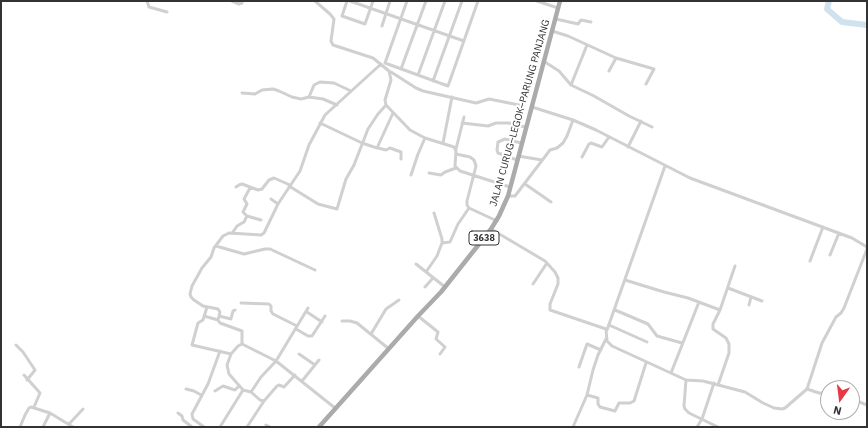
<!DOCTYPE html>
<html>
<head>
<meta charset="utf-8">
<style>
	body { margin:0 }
	#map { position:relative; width:868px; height:428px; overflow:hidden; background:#fff; font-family:"IBM Plex Sans",sans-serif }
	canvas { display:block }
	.frame { position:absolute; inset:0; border:2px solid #333; pointer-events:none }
	.north { position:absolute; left:820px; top:380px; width:40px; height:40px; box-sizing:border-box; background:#fff; border:1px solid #adadad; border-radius:50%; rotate:194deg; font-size:11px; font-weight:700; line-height:16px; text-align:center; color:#333 }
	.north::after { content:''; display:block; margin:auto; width:14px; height:18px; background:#e63946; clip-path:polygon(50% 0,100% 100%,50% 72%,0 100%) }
</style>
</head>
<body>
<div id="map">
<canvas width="868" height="428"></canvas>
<div class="frame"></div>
<div class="north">N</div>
</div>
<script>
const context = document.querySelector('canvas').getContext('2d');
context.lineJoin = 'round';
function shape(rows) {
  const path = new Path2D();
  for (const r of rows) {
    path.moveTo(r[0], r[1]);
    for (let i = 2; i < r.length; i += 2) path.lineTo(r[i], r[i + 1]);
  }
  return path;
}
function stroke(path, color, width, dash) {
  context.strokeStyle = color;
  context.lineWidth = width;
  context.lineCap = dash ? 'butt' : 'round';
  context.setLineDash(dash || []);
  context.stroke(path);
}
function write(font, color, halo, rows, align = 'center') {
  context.font = font + ' "IBM Plex Sans",sans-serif';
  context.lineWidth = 4;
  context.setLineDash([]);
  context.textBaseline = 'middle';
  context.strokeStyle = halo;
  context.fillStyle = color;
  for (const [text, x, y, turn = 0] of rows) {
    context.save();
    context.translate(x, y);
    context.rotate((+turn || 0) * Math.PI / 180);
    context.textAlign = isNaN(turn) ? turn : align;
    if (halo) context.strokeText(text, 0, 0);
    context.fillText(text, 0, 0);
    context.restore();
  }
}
stroke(shape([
	[829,1,827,9,842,22,867,25]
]), '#cfe2ee', 6);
stroke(shape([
	[147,1,149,7,167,12],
	[232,1,239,4,242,3,242,1],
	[315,1,330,14,334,19,331,41,333,45,373,58,389,71,391,80,385,100,386,105,410,130,425,138,454,147,456,151,455,166,460,171,510,187],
	[347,1,342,16,365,24,373,1],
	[350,1,464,41],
	[407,1,385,63,448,86,478,1],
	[537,1,558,8],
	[556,19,578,24,581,20,591,22],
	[382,26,390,1],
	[552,31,568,36,616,58,654,69,646,84],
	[545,62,559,71,571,85,594,96,629,116,652,127],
	[401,69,426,1],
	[609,71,616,58],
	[391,72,416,88,423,91,476,103,489,99,519,105],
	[418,75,445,1],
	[433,81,462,1],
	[571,85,587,45],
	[242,93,255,94,262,90,273,89,279,91,292,97,301,99,309,97,323,99,337,105],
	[309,97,314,85,320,82,334,83,351,91],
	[532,107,573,120,596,130,690,178,852,238,867,247],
	[320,123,362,143,377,148,393,113],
	[462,123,488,126,496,123,509,123,525,127],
	[443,143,452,97],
	[628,147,641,121],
	[378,148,386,150,390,148,401,152,401,159],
	[456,149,464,117],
	[456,154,470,157,474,160,476,166,467,201,467,205,469,208,497,221],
	[518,156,542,160],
	[582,157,589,144,591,143,602,147,609,137],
	[517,160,498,153,497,150,498,142,505,139,521,143],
	[429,173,441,175,445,172,456,168],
	[411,175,418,154,425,138],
	[525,184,551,202],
	[289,186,318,204,337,209,346,179,354,165,368,129,378,114,386,105],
	[236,187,239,185,242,184,258,190,262,189,269,180,274,178,290,185],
	[508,196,515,196,550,150,557,148,563,143,567,136,573,120],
	[271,199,278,204],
	[247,216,261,220],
	[491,229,545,261,555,272,558,278,558,284,550,304,550,310,606,329,607,341,612,346,686,380,703,381,745,392,763,403,774,408,782,409,785,408,807,389,819,393,828,393],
	[233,232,237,226,244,222,247,216,243,212,247,204,244,199,250,188],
	[442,243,450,242,458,224,469,208],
	[216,246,244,254,265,249,270,249,315,270],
	[830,255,839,233],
	[810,261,823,227],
	[416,264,445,287],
	[426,272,437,256,442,243,442,239,434,213],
	[625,280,664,292,688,298,720,310],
	[533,284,547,263],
	[425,287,433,278],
	[728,288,762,301],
	[241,303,269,304,271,306,271,311,273,314,297,326],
	[749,305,751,297],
	[207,307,203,320,198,323,192,345,231,354,238,346,242,344,276,361,335,408],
	[615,310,648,324,657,336,682,343],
	[307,312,322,322],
	[204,316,218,320],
	[219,316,231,319,233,311,235,310],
	[418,316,438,332,436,339,445,347,440,354],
	[342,321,350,321,357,323,389,349],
	[609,325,647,342],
	[296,329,308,336,312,336,325,316],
	[607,330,665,166],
	[371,334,386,309,399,300],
	[242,344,242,331,220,323,218,320,220,312,218,309,203,306,194,300,191,297,190,294,192,286,202,268,211,257,214,248,223,236,229,233,261,235,264,233,278,204,300,171,309,145,325,115,381,64],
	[16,345,23,352,35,370,27,380],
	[231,354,227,365,229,374,243,390,251,392,260,400,264,401,247,427],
	[299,354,315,365],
	[579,367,587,344,601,350],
	[671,373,699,302],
	[24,375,40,393,34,407],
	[686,380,684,406,685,409,689,413,718,427],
	[302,381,319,360],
	[718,385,729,353,729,344,726,338,713,329,713,324,720,310,735,266],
	[186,389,194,391,201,395],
	[807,389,822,343,836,317,841,313,844,308,867,249],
	[215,391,223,386,235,390,239,386],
	[251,392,261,377,276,361,308,308],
	[587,395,598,398,598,404,600,407,615,411,619,403,630,403,634,401,646,363],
	[852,399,867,405],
	[264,401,277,386,279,385,284,387,295,375],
	[178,413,182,416,183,420,192,427],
	[69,424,83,409],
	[266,425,270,427],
	[20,427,25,415,29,408,31,407,50,413,73,427],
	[43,427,50,413],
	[204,427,193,419,192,414,208,384,220,351],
	[220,427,243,390],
	[573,427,587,395,593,370,598,355,606,339],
	[697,427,702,419,714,383]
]), '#d0d0d0', 3);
stroke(shape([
	[319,427,418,316,441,292,491,229,499,216,508,196,560,1]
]), '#ababab', 4.5);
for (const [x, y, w] of [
	[484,238,30]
]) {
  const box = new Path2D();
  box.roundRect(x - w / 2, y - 7, w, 14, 3);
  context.fillStyle = '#fff';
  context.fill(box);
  stroke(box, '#333', 1);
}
write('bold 9px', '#333', null, [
	["3638",484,238]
]);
write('10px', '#333', '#fff', [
	["JALAN CURUG–LEGOK–PARUNG PANJANG",520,113,-74]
]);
</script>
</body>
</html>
